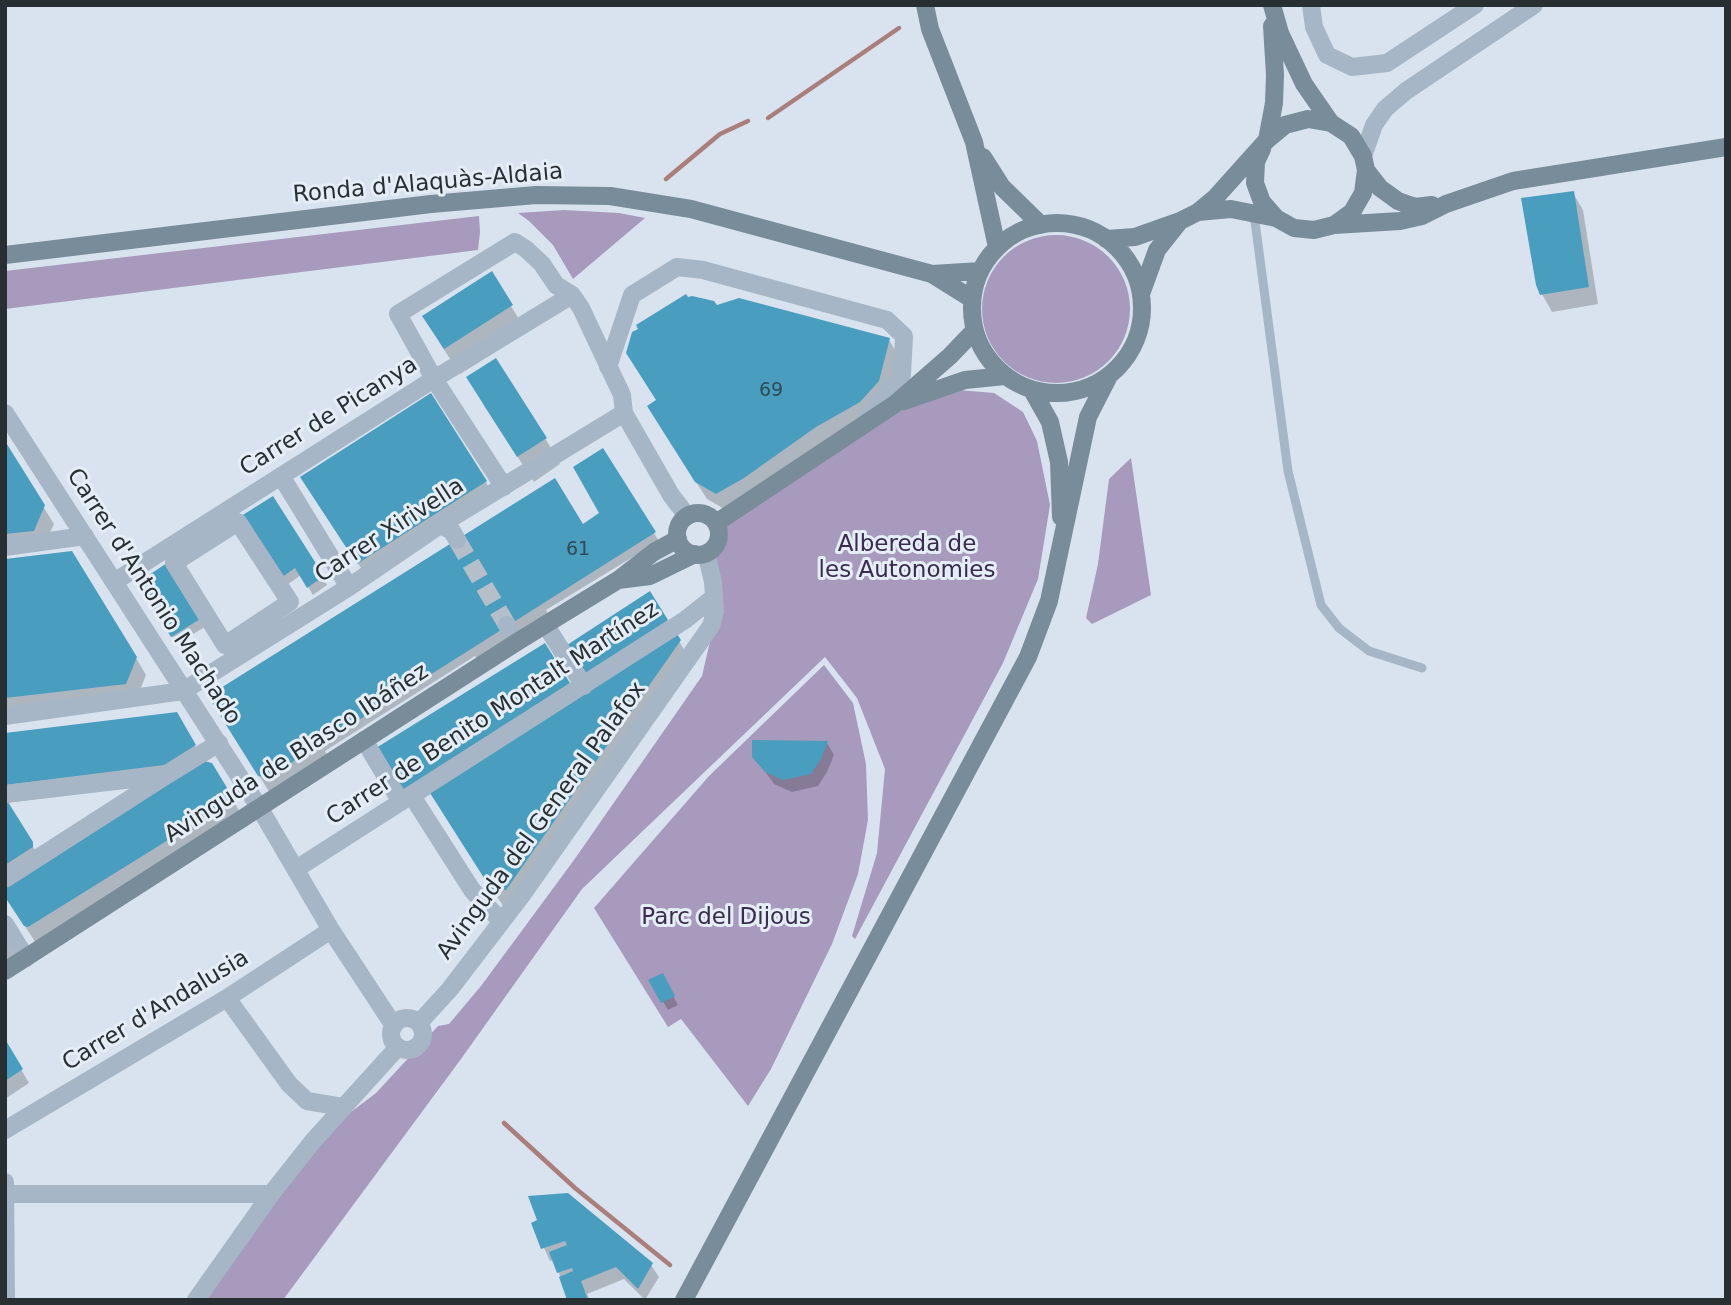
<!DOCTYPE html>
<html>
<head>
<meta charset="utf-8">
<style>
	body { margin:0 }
	#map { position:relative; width:1731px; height:1305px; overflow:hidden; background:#d9e3ef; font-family:"DejaVu Sans",sans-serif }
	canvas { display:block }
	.frame { position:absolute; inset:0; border:7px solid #272f33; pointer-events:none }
</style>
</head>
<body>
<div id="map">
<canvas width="1731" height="1305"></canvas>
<div class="frame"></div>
</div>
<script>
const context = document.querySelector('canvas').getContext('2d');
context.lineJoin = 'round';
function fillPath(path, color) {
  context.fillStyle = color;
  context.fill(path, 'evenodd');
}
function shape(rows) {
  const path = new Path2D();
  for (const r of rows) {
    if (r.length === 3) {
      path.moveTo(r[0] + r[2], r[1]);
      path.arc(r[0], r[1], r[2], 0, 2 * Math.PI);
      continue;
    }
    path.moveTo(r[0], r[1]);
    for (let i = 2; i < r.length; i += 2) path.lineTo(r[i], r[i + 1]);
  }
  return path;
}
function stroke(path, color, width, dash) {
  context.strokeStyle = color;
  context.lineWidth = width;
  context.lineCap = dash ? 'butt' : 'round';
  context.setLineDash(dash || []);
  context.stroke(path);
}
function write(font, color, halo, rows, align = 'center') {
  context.font = font + ' "DejaVu Sans",sans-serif';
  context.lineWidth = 6;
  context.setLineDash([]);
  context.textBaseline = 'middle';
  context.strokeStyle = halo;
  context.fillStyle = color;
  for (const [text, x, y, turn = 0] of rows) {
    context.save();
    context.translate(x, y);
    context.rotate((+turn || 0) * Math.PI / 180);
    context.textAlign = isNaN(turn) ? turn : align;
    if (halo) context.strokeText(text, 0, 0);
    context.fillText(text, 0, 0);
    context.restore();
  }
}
fillPath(shape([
	[564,210,619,213,645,218,573,279,553,245,529,221,518,213],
	[479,216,480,232,478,250,5,309,5,271],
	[1056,309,74],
	[958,390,994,393,1023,412,1037,441,1050,505,1038,579,1003,663,855,939,852,936,877,853,885,769,857,698,825,657,582,889,461,1059,283,1300,198,1300,313,1141,376,1093,438,1026,449,1024,481,986,574,860,702,676,718,607,713,559,725,544,728,534,726,525,899,411],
	[1131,458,1151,595,1092,624,1086,618,1098,564,1109,479],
	[824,665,853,703,866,764,868,820,858,874,832,944,771,1069,748,1106,681,1019,668,1027,594,908,709,776]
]), '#a79abd');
fillPath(shape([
	[1573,193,1583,210,1598,304,1552,312,1542,294],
	[491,274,527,332,460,374,439,342],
	[716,307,889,340,899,357,889,399,726,510,707,499,659,424,658,401],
	[483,404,545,438,560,464,534,482],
	[5,445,54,524,43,548,5,552],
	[602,451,659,541,546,610,551,620,481,665,475,656,325,751,330,760,270,793,220,713,582,526,601,514],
	[486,482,490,490,363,571,307,485],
	[272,499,327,585,313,595,301,575,284,587],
	[5,561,136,658,146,675,136,700,5,716],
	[139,583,208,625,177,644],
	[650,594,674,633,594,684,576,658],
	[679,641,689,658,515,906,503,906,432,793,413,806,379,748,545,645,569,684],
	[176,714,205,763,231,796,241,814,36,943,17,914,175,782,6,803,39,857,5,881,5,735],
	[827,743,834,755,827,772,818,786,792,792,774,784,754,756],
	[5,940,16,959,5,966],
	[662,975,678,1005,668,1010,651,981],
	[5,1042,29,1083,5,1099],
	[533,1224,651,1265,659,1277,645,1300,624,1279,587,1294,590,1300,569,1300,554,1260,550,1261]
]), '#0003');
stroke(shape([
	[768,118,899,28],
	[666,179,720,134,748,121],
	[504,1123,575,1188,670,1265]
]), '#aa7e7a', 4.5);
fillPath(shape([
	[1574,191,1589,287,1540,295,1536,285,1521,198],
	[492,271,513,305,444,349,422,316],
	[686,294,688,297,692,296,714,301,717,305,739,298,890,338,879,381,860,402,816,427,744,478,716,494,695,482,647,406,656,400,626,353,632,332,638,329,636,325],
	[496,358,547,438,517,457,466,377],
	[431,393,487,481,357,564,300,477],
	[5,441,45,505,34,531,5,534],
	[603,448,656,532,267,778,258,776,208,696,555,478,583,524,599,513,573,467],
	[273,496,324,576,307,588,295,568,278,580,238,518],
	[72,551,137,657,126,684,5,698,5,559],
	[170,561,205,616,171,637,137,583],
	[650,591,668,620,585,673,567,645],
	[677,634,681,640,506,890,491,889,430,793],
	[545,643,570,683,402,790,376,748],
	[177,712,196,745,164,765,5,785,5,733],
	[752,740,828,741,821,759,811,774,783,780,765,772,752,757],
	[204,761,212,763,232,796,231,801,28,927,24,926,5,897,6,887],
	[8,802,33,842,33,847,5,865,5,803],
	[663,973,675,996,661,1003,648,980],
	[5,1039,23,1069,5,1081],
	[568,1193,653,1263,638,1289,616,1267,581,1281,588,1300,567,1300,559,1277,573,1271,572,1268,557,1273,549,1252,567,1245,565,1241,541,1249,531,1223,537,1220,528,1196]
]), '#499dbe');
stroke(shape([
	[457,540,507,625]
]), '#b5bfc9', 18, [18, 9]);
stroke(shape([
	[1254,214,1288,471,1321,605,1339,628,1369,651,1422,668]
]), '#a6b6c6', 9);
stroke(shape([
	[1311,5,1314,27,1327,55,1352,67,1387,63,1475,5],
	[1363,156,1374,125,1385,109,1406,91,1534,5],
	[608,367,632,295,677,267,703,270,887,320,904,336,902,375,864,423],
	[5,413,259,807,331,930,394,1026],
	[281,476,349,587],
	[504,487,434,379,398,314,515,242,526,249,542,264,556,285,572,295,581,308,622,395,624,413,671,495,687,516],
	[238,522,290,602,225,645,174,563,238,522],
	[440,525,452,531,457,540],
	[5,547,85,536],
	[114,582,434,379,572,295],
	[545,624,584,686],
	[507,625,517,642],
	[5,716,183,691,349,587,440,525,624,413],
	[364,740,401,802],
	[5,794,167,775,219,743],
	[412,796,472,890,501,921],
	[296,869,685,620,714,597],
	[5,879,164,777],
	[5,924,26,958],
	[227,998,289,1084,307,1101,343,1107],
	[407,1034,16],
	[419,1023,450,989,522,895,711,626,715,611,713,582,706,553],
	[5,1130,227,998,331,930],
	[5,1182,6,1300],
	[6,1194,271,1194],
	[196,1300,271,1194,313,1141,398,1047]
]), '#a6b6c6', 18);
stroke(shape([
	[925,5,930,29,974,142,997,247],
	[1267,140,1274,103,1275,75,1272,26],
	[1262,149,1256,162,1255,183,1262,202,1276,218],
	[983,157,1002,187,1041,225],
	[1366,170,1380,188,1398,201,1415,207,1432,205],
	[1198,212,1231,209,1276,218,1294,228,1314,230,1334,225,1352,212,1363,193,1366,170,1363,156,1351,136,1331,123,1304,84,1280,33,1272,5],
	[1057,308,85],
	[1334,225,1400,221,1422,216,1446,204,1513,181,1726,147],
	[1106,239,1135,237,1180,221,1198,212,1215,198,1267,140,1285,125,1308,119,1331,123],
	[5,255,431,204,536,195,610,196,691,209,932,274,972,299],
	[932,274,980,271],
	[1141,294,1157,250,1180,221],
	[1032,390,1050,422,1059,462,1061,517],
	[904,401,965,380,1005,376],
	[698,534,21],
	[716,523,895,404,950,356,974,331],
	[618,580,650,576,695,554],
	[5,971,517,642,618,580,654,552,678,539],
	[684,1300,1028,657,1049,601,1088,417,1109,376]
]), '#788c9a', 18);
write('19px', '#304a56', null, [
	["69",771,391],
	["61",578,550]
]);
write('23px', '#272f33', '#e5edf7', [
	["Ronda d'Alaquàs-Aldaia",428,184,-5],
	["Carrer de Picanya",329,417,-32],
	["Carrer Xirivella",390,531,-33],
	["Carrer d'Antonio Machado",153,597,57],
	["Carrer de Benito Montalt Martínez",493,714,-33],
	["Avinguda de Blasco Ibáñez",297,754,-33],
	["Avinguda del General Palafox",542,821,-54],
	["Carrer d'Andalusia",156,1011,-31]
]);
write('23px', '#3a2c4f', '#e5edf7', [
	["Albereda de",907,545],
	["les Autonomies",907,571],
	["Parc del Dijous",726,918]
]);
</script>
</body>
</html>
